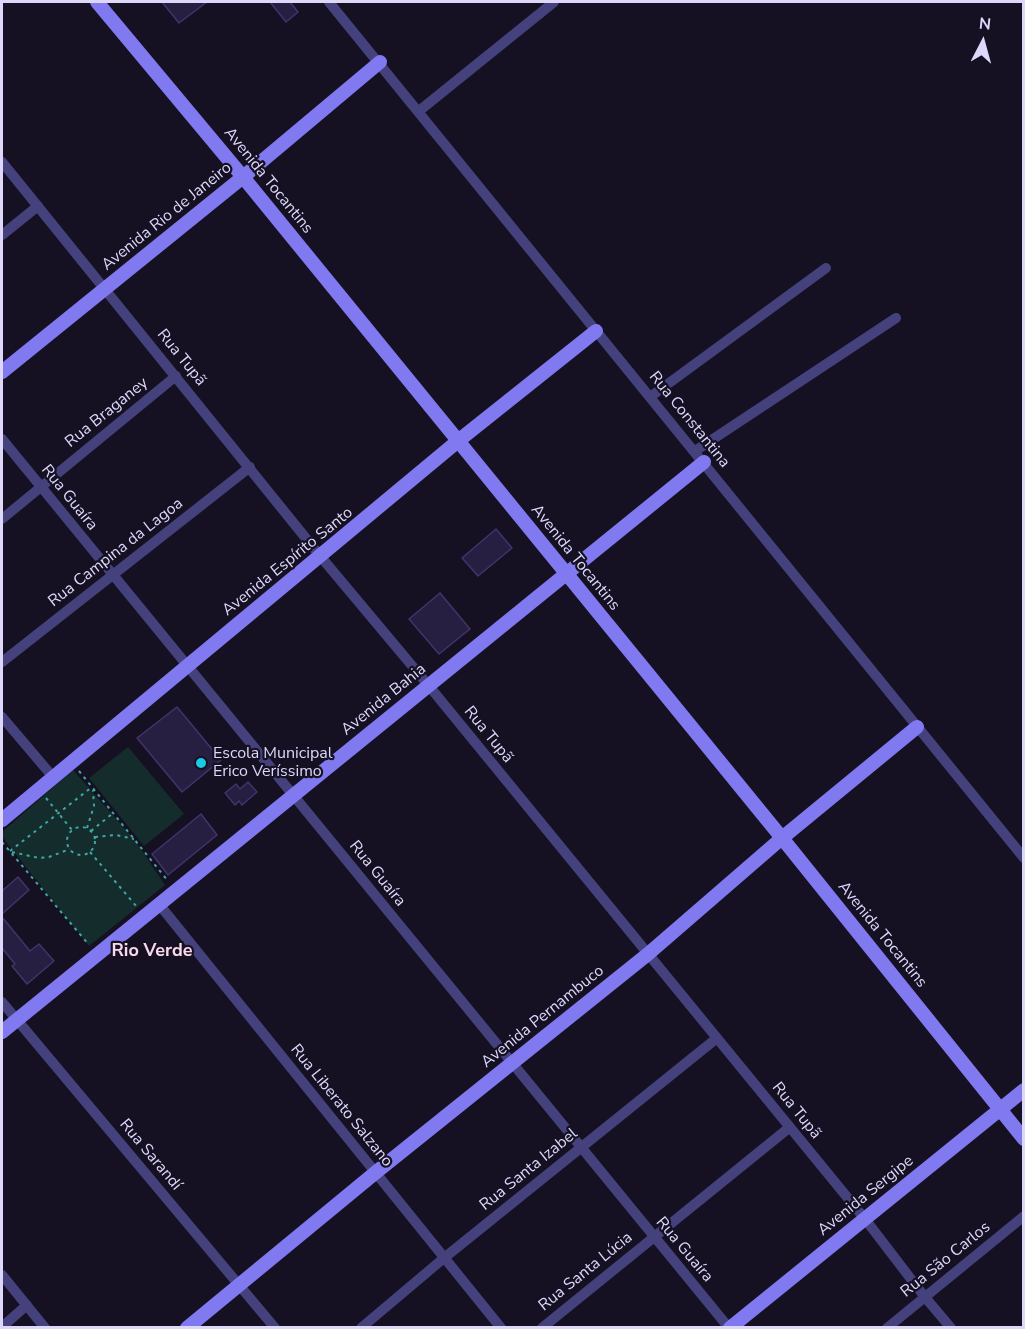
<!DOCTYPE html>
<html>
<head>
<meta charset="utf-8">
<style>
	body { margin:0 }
	#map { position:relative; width:1025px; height:1329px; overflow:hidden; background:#151123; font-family:"Nunito Sans",sans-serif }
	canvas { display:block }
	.frame { position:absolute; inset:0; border:3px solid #ddd8fa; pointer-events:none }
	.north { position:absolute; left:953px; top:12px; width:60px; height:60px; -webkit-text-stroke:4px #151123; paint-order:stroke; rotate:6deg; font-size:16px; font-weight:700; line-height:24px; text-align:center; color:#ddd8fa }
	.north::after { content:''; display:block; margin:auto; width:21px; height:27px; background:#ddd8fa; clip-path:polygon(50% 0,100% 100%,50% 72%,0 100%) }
</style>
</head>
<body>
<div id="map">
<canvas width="1025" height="1329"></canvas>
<div class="frame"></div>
<div class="north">N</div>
</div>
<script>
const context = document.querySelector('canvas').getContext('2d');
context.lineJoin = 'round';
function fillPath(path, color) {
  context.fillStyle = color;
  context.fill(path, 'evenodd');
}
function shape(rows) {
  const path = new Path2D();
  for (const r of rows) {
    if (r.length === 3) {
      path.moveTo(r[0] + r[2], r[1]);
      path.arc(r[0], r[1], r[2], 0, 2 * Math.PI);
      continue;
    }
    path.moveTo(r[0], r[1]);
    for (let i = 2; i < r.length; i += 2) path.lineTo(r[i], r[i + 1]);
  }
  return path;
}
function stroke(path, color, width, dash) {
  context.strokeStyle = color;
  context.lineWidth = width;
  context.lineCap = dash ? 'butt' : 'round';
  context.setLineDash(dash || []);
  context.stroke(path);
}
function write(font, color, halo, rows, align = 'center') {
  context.font = font + ' "Nunito Sans",sans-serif';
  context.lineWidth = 4.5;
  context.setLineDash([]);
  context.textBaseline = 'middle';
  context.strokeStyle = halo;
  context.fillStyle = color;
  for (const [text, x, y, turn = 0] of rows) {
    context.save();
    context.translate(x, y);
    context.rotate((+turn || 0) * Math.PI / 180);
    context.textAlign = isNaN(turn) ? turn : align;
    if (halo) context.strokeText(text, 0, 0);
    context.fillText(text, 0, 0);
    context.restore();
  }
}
fillPath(shape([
	[128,747,184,814,144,846,89,778],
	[73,770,134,839,165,885,89,946,2,837,2,832]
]), '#152c2c');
const building = shape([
	[162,2,207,2,179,23,162,2],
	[270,2,290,2,298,12,286,22,270,2],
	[496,529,512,548,478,576,462,558,496,529],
	[440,593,470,629,439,654,409,619,440,593],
	[177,707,221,760,182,792,137,738,177,707],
	[248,782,257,792,242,805,239,801,235,805,225,793,236,784,240,789,248,782],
	[201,814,217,835,168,875,152,854,201,814],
	[18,877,29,890,2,914,2,891,18,877],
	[2,917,30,951,39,944,54,961,27,984,12,966,15,964,2,948,2,917]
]);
fillPath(building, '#271f42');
stroke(building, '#41346b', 1.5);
stroke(shape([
	[79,771,168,881],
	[46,798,72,830],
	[81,841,14],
	[87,828,94,806,93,790],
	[91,831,112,814],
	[95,837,116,835,134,839],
	[2,842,89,945],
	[10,851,92,787],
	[12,852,39,858,49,857,70,849],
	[90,852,137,907]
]), '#3da9a6', 2, [3, 4.5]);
stroke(shape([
	[329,2,1024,858],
	[419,111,554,2],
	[2,162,321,557,429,686,865,1219,924,1296,951,1328],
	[2,235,38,206],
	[650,397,826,268],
	[2,439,729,1328],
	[695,451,896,318],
	[2,519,176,376],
	[2,662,250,467],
	[2,717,53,777],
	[158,903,501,1328],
	[2,1002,275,1328],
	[2,1275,45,1328],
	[2,1327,27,1305],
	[361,1328,444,1258,717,1038],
	[542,1328,790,1127],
	[887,1328,1024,1216]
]), '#45417d', 10);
stroke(shape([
	[97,2,243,177,782,838,1024,1139],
	[2,372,243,177,380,62],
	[2,820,458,441,596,331],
	[2,1032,704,462],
	[187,1328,375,1173,648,954,782,838,917,727],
	[730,1328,1024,1090]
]), '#8079f0', 14);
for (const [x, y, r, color] of [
	[201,763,6,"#1ac9e4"]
]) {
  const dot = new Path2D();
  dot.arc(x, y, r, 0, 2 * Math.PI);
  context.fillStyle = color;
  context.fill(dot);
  stroke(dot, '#151123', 2);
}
write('16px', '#ddd8fa', '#151123', [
	["Avenida Tocantins",268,181,51],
	["Avenida Rio de Janeiro",167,217,-39],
	["Rua Tupã",181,358,51],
	["Rua Braganey",107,413,-39],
	["Rua Constantina",689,420,51],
	["Rua Guaíra",69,498,51],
	["Rua Campina da Lagoa",116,553,-38],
	["Avenida Tocantins",575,558,51],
	["Avenida Espírito Santo",288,562,-39],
	["Avenida Bahia",384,700,-39],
	["Rua Tupã",488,735,51],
	["Rua Guaíra",377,874,51],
	["Avenida Tocantins",882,935,51],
	["Avenida Pernambuco",543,1017,-39],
	["Rua Liberato Salzano",341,1106,51],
	["Rua Tupã",796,1111,51],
	["Rua Sarandí",150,1155,50],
	["Rua Santa Izabel",529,1170,-39],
	["Avenida Sergipe",866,1196,-39],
	["Rua Guaíra",684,1250,50],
	["Rua São Carlos",946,1260,-39],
	["Rua Santa Lúcia",586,1272,-39]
]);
write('16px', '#ddd8fa', '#151123', [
	["Escola Municipal",213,754],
	["Erico Veríssimo",213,772]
], 'left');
write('bold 18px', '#fbd9ed', '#151123', [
	["Rio Verde",152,952]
]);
</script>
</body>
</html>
